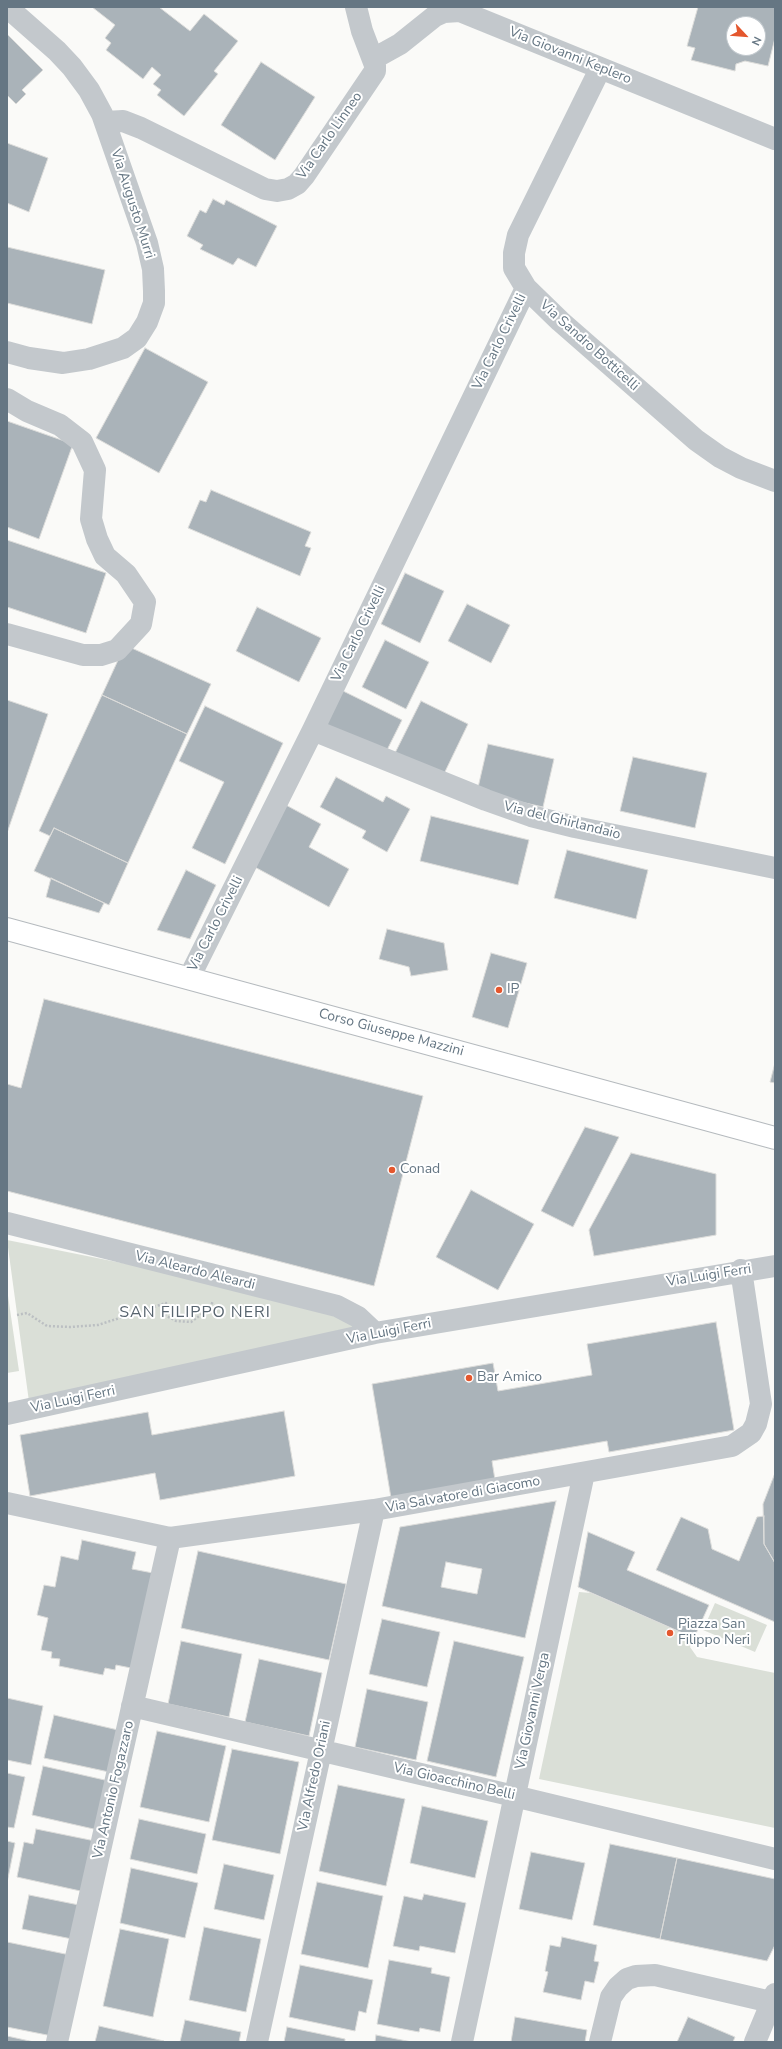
<!DOCTYPE html>
<html>
<head>
<meta charset="utf-8">
<style>
	body { margin:0 }
	#map { position:relative; width:782px; height:2049px; overflow:hidden; background:#fafaf8; font-family:"Nunito Sans",sans-serif }
	canvas { display:block }
	.frame { position:absolute; inset:0; border:8px solid #657683; pointer-events:none }
	.north { position:absolute; left:726px; top:16px; width:40px; height:40px; box-sizing:border-box; background:#fff; border:1px solid #c1c8cd; border-radius:50%; rotate:116deg; font-size:11px; font-weight:700; line-height:16px; text-align:center; color:#657683 }
	.north::after { content:''; display:block; margin:auto; width:14px; height:18px; background:#e4572e; clip-path:polygon(50% 0,100% 100%,50% 72%,0 100%) }
</style>
</head>
<body>
<div id="map">
<canvas width="782" height="2049"></canvas>
<div class="frame"></div>
<div class="north">N</div>
</div>
<script>
const context = document.querySelector('canvas').getContext('2d');
context.lineJoin = 'round';
function fillPath(path, color) {
  context.fillStyle = color;
  context.fill(path, 'evenodd');
}
function shape(rows) {
  const path = new Path2D();
  for (const r of rows) {
    path.moveTo(r[0], r[1]);
    for (let i = 2; i < r.length; i += 2) path.lineTo(r[i], r[i + 1]);
  }
  return path;
}
function stroke(path, color, width, dash) {
  context.strokeStyle = color;
  context.lineWidth = width;
  context.lineCap = dash ? 'butt' : 'round';
  context.setLineDash(dash || []);
  context.stroke(path);
}
function write(font, color, halo, rows, align = 'center') {
  context.font = font + ' "Nunito Sans",sans-serif';
  context.lineWidth = 4;
  context.setLineDash([]);
  context.textBaseline = 'middle';
  context.strokeStyle = halo;
  context.fillStyle = color;
  for (const [text, x, y, turn = 0] of rows) {
    context.save();
    context.translate(x, y);
    context.rotate((+turn || 0) * Math.PI / 180);
    context.textAlign = isNaN(turn) ? turn : align;
    if (halo) context.strokeText(text, 0, 0);
    context.fillText(text, 0, 0);
    context.restore();
  }
}
fillPath(shape([
	[7,1240,322,1303,375,1333,30,1409],
	[7,1289,19,1371,7,1373],
	[579,1592,591,1593,694,1638,690,1647,697,1657,775,1673,775,1828,539,1779],
	[715,1603,767,1625,755,1652,703,1630]
]), '#dadfd7');
const building = shape([
	[92,7,159,7,190,31,204,14,238,41,214,71,218,74,184,116,157,95,161,90,153,84,161,75,152,67,143,79,106,50,111,43,105,38,115,25,92,7],
	[698,7,775,7,775,38,768,66,745,61,736,64,735,71,691,60,695,48,687,46,698,7],
	[734,24,758,24,758,48,734,48,734,24],
	[7,34,43,70,22,90,26,94,16,104,7,95,7,34],
	[261,62,315,97,275,160,221,125,261,62],
	[7,143,48,158,29,212,7,203,7,143],
	[213,199,224,205,226,200,277,226,256,267,238,258,233,265,200,249,203,245,187,236,200,210,206,213,213,199],
	[7,247,105,270,92,324,7,303,7,247],
	[145,348,208,382,159,473,96,438,145,348],
	[7,421,73,444,39,539,7,527,7,421],
	[211,490,311,532,305,546,311,548,300,576,188,528,200,500,206,502,211,490],
	[7,540,106,573,86,633,7,607,7,540],
	[405,573,444,591,420,643,381,624,405,573],
	[467,604,510,625,491,663,448,641,467,604],
	[257,607,321,638,299,682,236,651,257,607],
	[385,640,429,662,406,709,362,687,385,640],
	[125,645,211,684,187,734,102,695,125,645],
	[337,688,402,720,385,754,320,723,337,688],
	[102,695,187,734,128,863,54,828,50,836,39,831,102,695],
	[7,700,48,714,7,833,7,700],
	[421,701,468,724,442,778,394,755,421,701],
	[205,706,283,743,225,864,192,848,224,782,179,761,205,706],
	[488,744,554,759,543,807,477,792,488,744],
	[633,757,707,773,695,828,620,811,633,757],
	[336,777,383,802,386,796,410,809,387,852,362,838,366,831,320,807,336,777],
	[284,804,321,824,309,847,349,869,329,907,251,865,284,804],
	[431,816,529,840,518,885,420,861,431,816],
	[54,828,128,863,109,905,34,871,54,828],
	[567,850,648,870,636,919,554,898,567,850],
	[186,870,216,885,190,939,157,930,186,870],
	[51,878,104,903,99,913,46,897,51,878],
	[387,929,444,943,448,970,411,976,409,967,379,959,387,929],
	[491,953,527,963,508,1028,472,1017,491,953],
	[44,999,423,1096,374,1286,7,1191,7,1084,21,1088,44,999],
	[775,1063,775,1083,770,1082,775,1063],
	[585,1127,619,1137,573,1227,541,1211,585,1127],
	[631,1153,716,1174,716,1235,594,1256,589,1230,631,1153],
	[471,1190,534,1224,498,1290,436,1257,471,1190],
	[716,1322,734,1430,609,1452,607,1441,492,1461,495,1480,391,1498,372,1384,493,1363,498,1391,592,1375,587,1344,716,1322],
	[284,1411,295,1476,160,1500,155,1473,30,1496,20,1435,148,1412,152,1435,284,1411],
	[775,1473,775,1563,764,1544,763,1504,775,1473],
	[556,1501,525,1638,382,1606,400,1527,556,1501],
	[446,1562,482,1569,477,1594,441,1587,446,1562],
	[764,1516,764,1544,775,1563,775,1622,656,1570,681,1517,708,1529,712,1549,739,1561,757,1517,764,1516],
	[588,1532,635,1552,627,1570,709,1605,694,1638,578,1587,588,1532],
	[82,1540,136,1552,132,1569,153,1573,131,1668,116,1665,115,1670,105,1668,103,1675,59,1666,60,1659,51,1658,52,1652,41,1650,48,1618,37,1615,44,1585,55,1587,61,1556,78,1560,82,1540],
	[198,1551,346,1584,329,1660,181,1628,198,1551],
	[382,1619,440,1632,427,1687,369,1674,382,1619],
	[181,1641,242,1654,229,1717,168,1704,181,1641],
	[454,1641,524,1657,496,1777,427,1761,454,1641],
	[259,1659,322,1673,309,1736,245,1722,259,1659],
	[367,1689,428,1702,416,1760,355,1747,367,1689],
	[7,1698,43,1706,31,1765,7,1760,7,1698],
	[54,1715,118,1730,109,1772,44,1758,54,1715],
	[157,1731,226,1746,209,1822,140,1807,157,1731],
	[232,1749,299,1762,280,1854,212,1840,232,1749],
	[43,1766,109,1781,98,1830,32,1815,43,1766],
	[7,1773,25,1777,14,1828,7,1827,7,1773],
	[338,1785,405,1799,386,1886,319,1871,338,1785],
	[422,1806,488,1821,475,1878,410,1863,422,1806],
	[139,1819,206,1834,197,1874,130,1859,139,1819],
	[36,1829,95,1841,85,1892,17,1877,24,1842,33,1844,36,1829],
	[7,1841,15,1843,7,1883,7,1841],
	[610,1844,677,1858,660,1939,593,1925,610,1844],
	[531,1852,585,1863,572,1920,519,1909,531,1852],
	[677,1858,775,1879,775,1945,767,1961,660,1939,677,1858],
	[224,1864,274,1875,264,1920,214,1909,224,1864],
	[131,1868,198,1883,185,1938,120,1923,131,1868],
	[317,1882,383,1896,368,1968,301,1954,317,1882],
	[424,1894,466,1903,455,1953,420,1946,419,1951,393,1946,404,1896,422,1900,424,1894],
	[29,1895,79,1905,72,1939,22,1929,29,1895],
	[204,1927,261,1939,246,2012,189,2000,204,1927],
	[120,1929,169,1939,153,2017,103,2006,120,1929],
	[562,1937,597,1945,594,1961,599,1962,594,1983,585,1981,581,2000,543,1992,548,1972,545,1971,550,1945,560,1947,562,1937],
	[7,1942,70,1955,52,2036,7,2027,7,1942],
	[389,1960,432,1968,431,1973,450,1977,440,2032,420,2028,419,2032,377,2024,389,1960],
	[300,1965,373,1980,366,2013,359,2011,355,2031,289,2017,300,1965],
	[515,2017,587,2030,585,2042,511,2042,515,2017],
	[688,2017,735,2037,733,2042,677,2042,688,2017],
	[185,2020,241,2032,239,2042,180,2042,185,2020],
	[99,2026,164,2041,95,2042,99,2026],
	[287,2027,345,2039,345,2042,284,2042,287,2027],
	[376,2035,412,2042,375,2042,376,2035],
	[7,2036,34,2042,7,2042,7,2036]
]);
fillPath(building, '#aab3b9');
stroke(building, '#dcdcda', 1);
const major = shape([
	[7,929,775,1138]
]);
stroke(major, '#b5babe', 24);
stroke(shape([
	[17,1315,27,1313,47,1326,70,1327,98,1325,166,1303,165,1315,176,1321,191,1322,210,1308,213,1301]
]), '#bbbfc2', 2.5, [2, 2]);
stroke(shape([
	[373,59,400,44,435,16,444,12,460,11,775,139],
	[600,69,518,235,514,253,514,268,526,288,560,321,696,440,720,457,741,468,775,481],
	[106,122,123,121,141,128,265,189,277,191,288,189,297,184,304,176,375,71,375,65,362,31,356,7],
	[7,352,29,358,63,363,89,359,123,348,137,338,147,322,154,303,154,291,153,269,147,243,102,114,89,90,72,67,57,51,7,7],
	[7,399,27,411,60,425,82,442,95,470,91,519,97,539,105,556,126,574,145,602,141,624,117,650,101,655,83,655,7,634],
	[313,730,486,800,531,816,575,827,775,868],
	[189,978,313,730,526,288],
	[7,1223,337,1306,358,1317,375,1333],
	[7,1414,375,1333,775,1266],
	[7,1503,170,1538,374,1510,732,1446,751,1433,756,1424,761,1404,741,1270],
	[132,1706,514,1796,775,1859],
	[57,2042,170,1538],
	[257,2042,374,1510],
	[462,2042,584,1473],
	[600,2042,611,1997,618,1987,627,1979,636,1976,655,1975,771,2002],
	[755,2042,775,1994]
]), '#c3c8cc', 22);
stroke(major, '#fff', 22);
for (const [x, y, r, color] of [
	[499,990,4,"#e4572e"],
	[392,1170,4,"#e4572e"],
	[469,1378,4,"#e4572e"],
	[670,1633,4,"#e4572e"]
]) {
  const dot = new Path2D();
  dot.arc(x, y, r, 0, 2 * Math.PI);
  context.fillStyle = color;
  context.fill(dot);
  stroke(dot, '#fff', 1.5);
}
write('14px', '#657683', '#fff', [
	["Via Giovanni Keplero",570,56,22],
	["Via Carlo Linneo",330,136,-55],
	["Via Augusto Murri",132,204,72],
	["Via Carlo Crivelli",500,342,-64],
	["Via Sandro Botticelli",589,346,42],
	["Via Carlo Crivelli",359,634,-64],
	["Via del Ghirlandaio",562,821,14],
	["Via Carlo Crivelli",216,924,-63],
	["Corso Giuseppe Mazzini",391,1033,15],
	["Via Aleardo Aleardi",195,1271,14],
	["Via Luigi Ferri",709,1276,-9],
	["Via Luigi Ferri",389,1332,-11],
	["Via Luigi Ferri",73,1400,-12],
	["Via Salvatore di Giacomo",463,1495,-10],
	["Via Giovanni Verga",533,1711,-78],
	["Via Alfredo Oriani",315,1776,-78],
	["Via Gioacchino Belli",454,1782,13],
	["Via Antonio Fogazzaro",114,1790,-77]
]);
write('14px', '#657683', '#fff', [
	["IP",507,990],
	["Conad",400,1170],
	["Bar Amico",477,1378],
	["Piazza San",678,1625],
	["Filippo Neri",678,1641]
], 'left');
context.letterSpacing = '1px';
write('16px', '#57646e', '#fff', [
	["SAN FILIPPO NERI",195,1313]
]);
context.letterSpacing = '0px';
</script>
</body>
</html>
